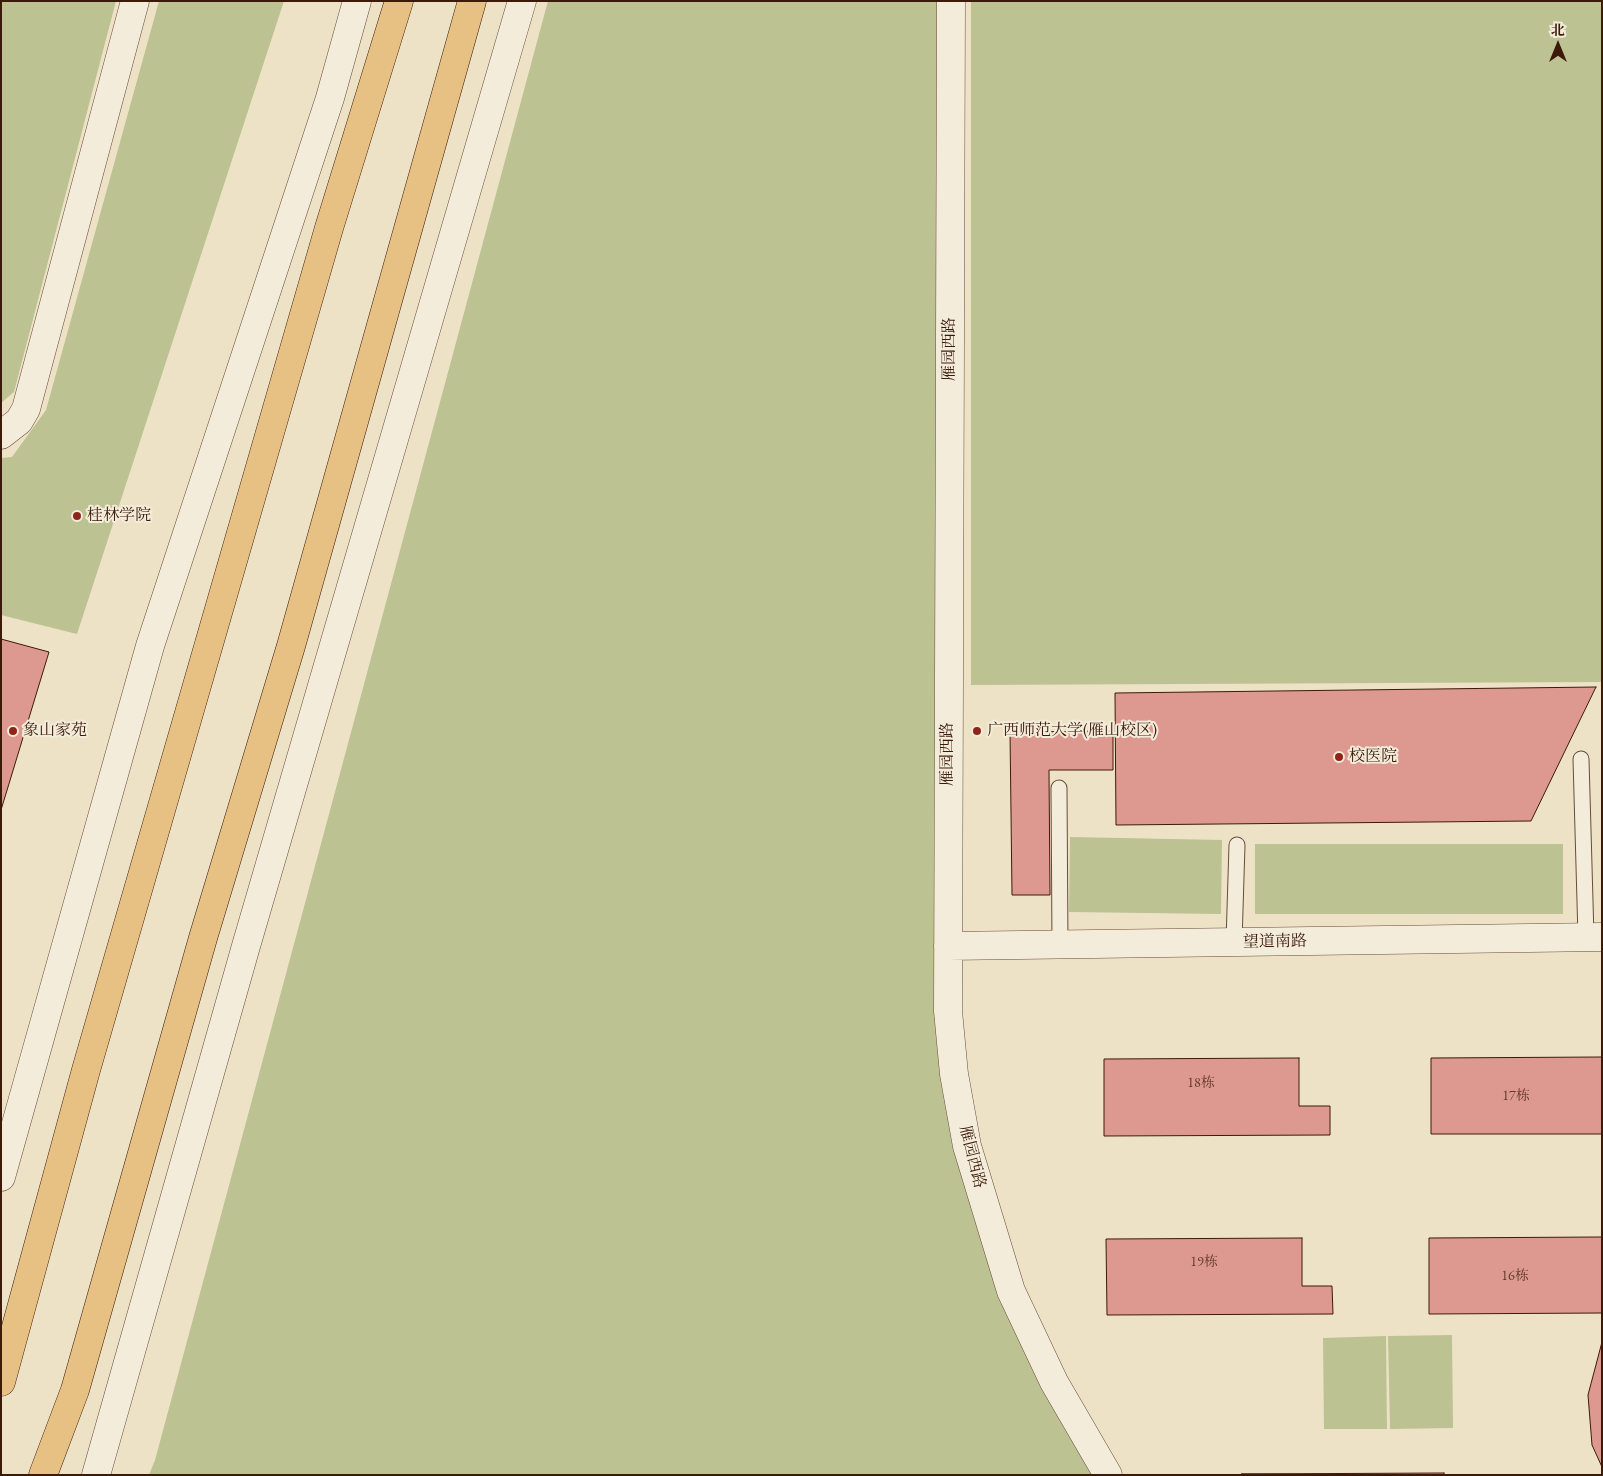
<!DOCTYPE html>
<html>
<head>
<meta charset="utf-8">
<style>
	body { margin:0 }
	#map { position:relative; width:1603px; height:1476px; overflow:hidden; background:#ede2c6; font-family:"EB Garamond","Noto Serif SC",serif }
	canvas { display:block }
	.frame { position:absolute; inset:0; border:2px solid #3c1a0a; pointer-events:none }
	.north { position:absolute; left:1533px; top:20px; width:50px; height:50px; -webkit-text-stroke:4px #f3ecda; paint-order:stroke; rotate:0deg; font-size:14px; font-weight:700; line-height:20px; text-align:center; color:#3c1a0a }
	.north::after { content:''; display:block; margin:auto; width:18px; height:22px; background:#3c1a0a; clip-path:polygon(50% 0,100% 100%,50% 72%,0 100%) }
</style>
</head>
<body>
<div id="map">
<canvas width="1603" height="1476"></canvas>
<div class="frame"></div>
<div class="north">北</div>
</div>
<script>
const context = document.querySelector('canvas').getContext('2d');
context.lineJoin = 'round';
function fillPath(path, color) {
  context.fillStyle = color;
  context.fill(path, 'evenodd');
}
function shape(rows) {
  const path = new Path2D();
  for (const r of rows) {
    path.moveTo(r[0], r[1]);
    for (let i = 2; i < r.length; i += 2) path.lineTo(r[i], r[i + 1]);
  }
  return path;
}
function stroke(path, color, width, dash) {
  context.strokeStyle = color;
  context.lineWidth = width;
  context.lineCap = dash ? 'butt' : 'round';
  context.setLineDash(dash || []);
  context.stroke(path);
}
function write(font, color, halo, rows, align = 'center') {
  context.font = font + ' "EB Garamond","Noto Serif SC",serif';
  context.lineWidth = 4;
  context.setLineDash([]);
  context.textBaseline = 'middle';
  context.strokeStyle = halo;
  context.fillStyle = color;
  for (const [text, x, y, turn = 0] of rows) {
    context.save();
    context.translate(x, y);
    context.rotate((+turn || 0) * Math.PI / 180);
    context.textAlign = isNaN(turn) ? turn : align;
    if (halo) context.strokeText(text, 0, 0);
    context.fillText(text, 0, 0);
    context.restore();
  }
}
fillPath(shape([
	[1,1,116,1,14,392,1,403],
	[159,1,284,1,77,634,1,615,1,458,12,457,46,410],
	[548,1,951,1,948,1011,985,1210,1108,1475,149,1475,155,1460],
	[971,1,1602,1,1602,682,971,685],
	[1070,837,1222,840,1221,914,1069,912],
	[1255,844,1563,844,1563,914,1255,914],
	[1452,1335,1453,1428,1390,1429,1388,1336],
	[1386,1336,1387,1429,1324,1429,1323,1338]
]), '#bdc292');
const building = shape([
	[1,639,49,652,1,810,1,639],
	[1596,687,1531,821,1116,825,1115,693,1596,687],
	[1113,731,1113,770,1049,770,1050,895,1012,895,1010,732,1113,731],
	[1602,1057,1602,1134,1431,1134,1431,1058,1602,1057],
	[1299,1058,1299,1106,1330,1106,1330,1135,1104,1136,1104,1059,1299,1058],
	[1602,1237,1602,1313,1429,1314,1429,1238,1602,1237],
	[1302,1238,1302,1286,1332,1286,1333,1314,1107,1315,1106,1239,1302,1238],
	[1602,1342,1602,1467,1592,1445,1588,1395,1602,1342],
	[1444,1473,1444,1475,1241,1474,1444,1473]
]);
fillPath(building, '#dd998f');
stroke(building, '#3c1a0a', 1);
const lane = shape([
	[1581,759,1586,937],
	[1059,788,1060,945],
	[1234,942,1237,845]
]);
const street = shape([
	[951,1,948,1011,954,1074,967,1146,1011,1291,1054,1382,1108,1475],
	[1,435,19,421,26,409,135,1],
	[948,946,1602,937],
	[1,1177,150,646,330,98,357,1],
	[96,1475,246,946,522,1]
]);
const primary = shape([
	[1,1382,86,1070,329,228,399,1],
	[43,1475,75,1390,203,938,291,646,472,1]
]);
stroke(lane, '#684c39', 17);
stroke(street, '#684c39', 29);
stroke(primary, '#3c1a0a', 29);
stroke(lane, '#f3ecda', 15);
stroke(street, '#f3ecda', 28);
stroke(primary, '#e6c183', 28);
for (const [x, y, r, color] of [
	[77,516,5,"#8f2418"],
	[13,731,5,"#8f2418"],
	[977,731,5,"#8f2418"],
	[1339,757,5,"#8f2418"]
]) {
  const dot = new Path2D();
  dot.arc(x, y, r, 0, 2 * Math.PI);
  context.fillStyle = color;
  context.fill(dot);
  stroke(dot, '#f3ecda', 2);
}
write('14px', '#643a2b', null, [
	["18栋",1201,1083],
	["17栋",1516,1096],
	["19栋",1204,1262],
	["16栋",1515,1276]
]);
write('16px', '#3c1a0a', '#f3ecda', [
	["雁园西路",950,349,-90],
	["雁园西路",948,754,-90],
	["望道南路",1275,942,-1],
	["雁园西路",972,1157,76]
]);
write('16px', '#3c1a0a', '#f3ecda', [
	["桂林学院",87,516],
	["象山家苑",23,731],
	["广西师范大学(雁山校区)",987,731],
	["校医院",1349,757]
], 'left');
</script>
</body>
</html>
